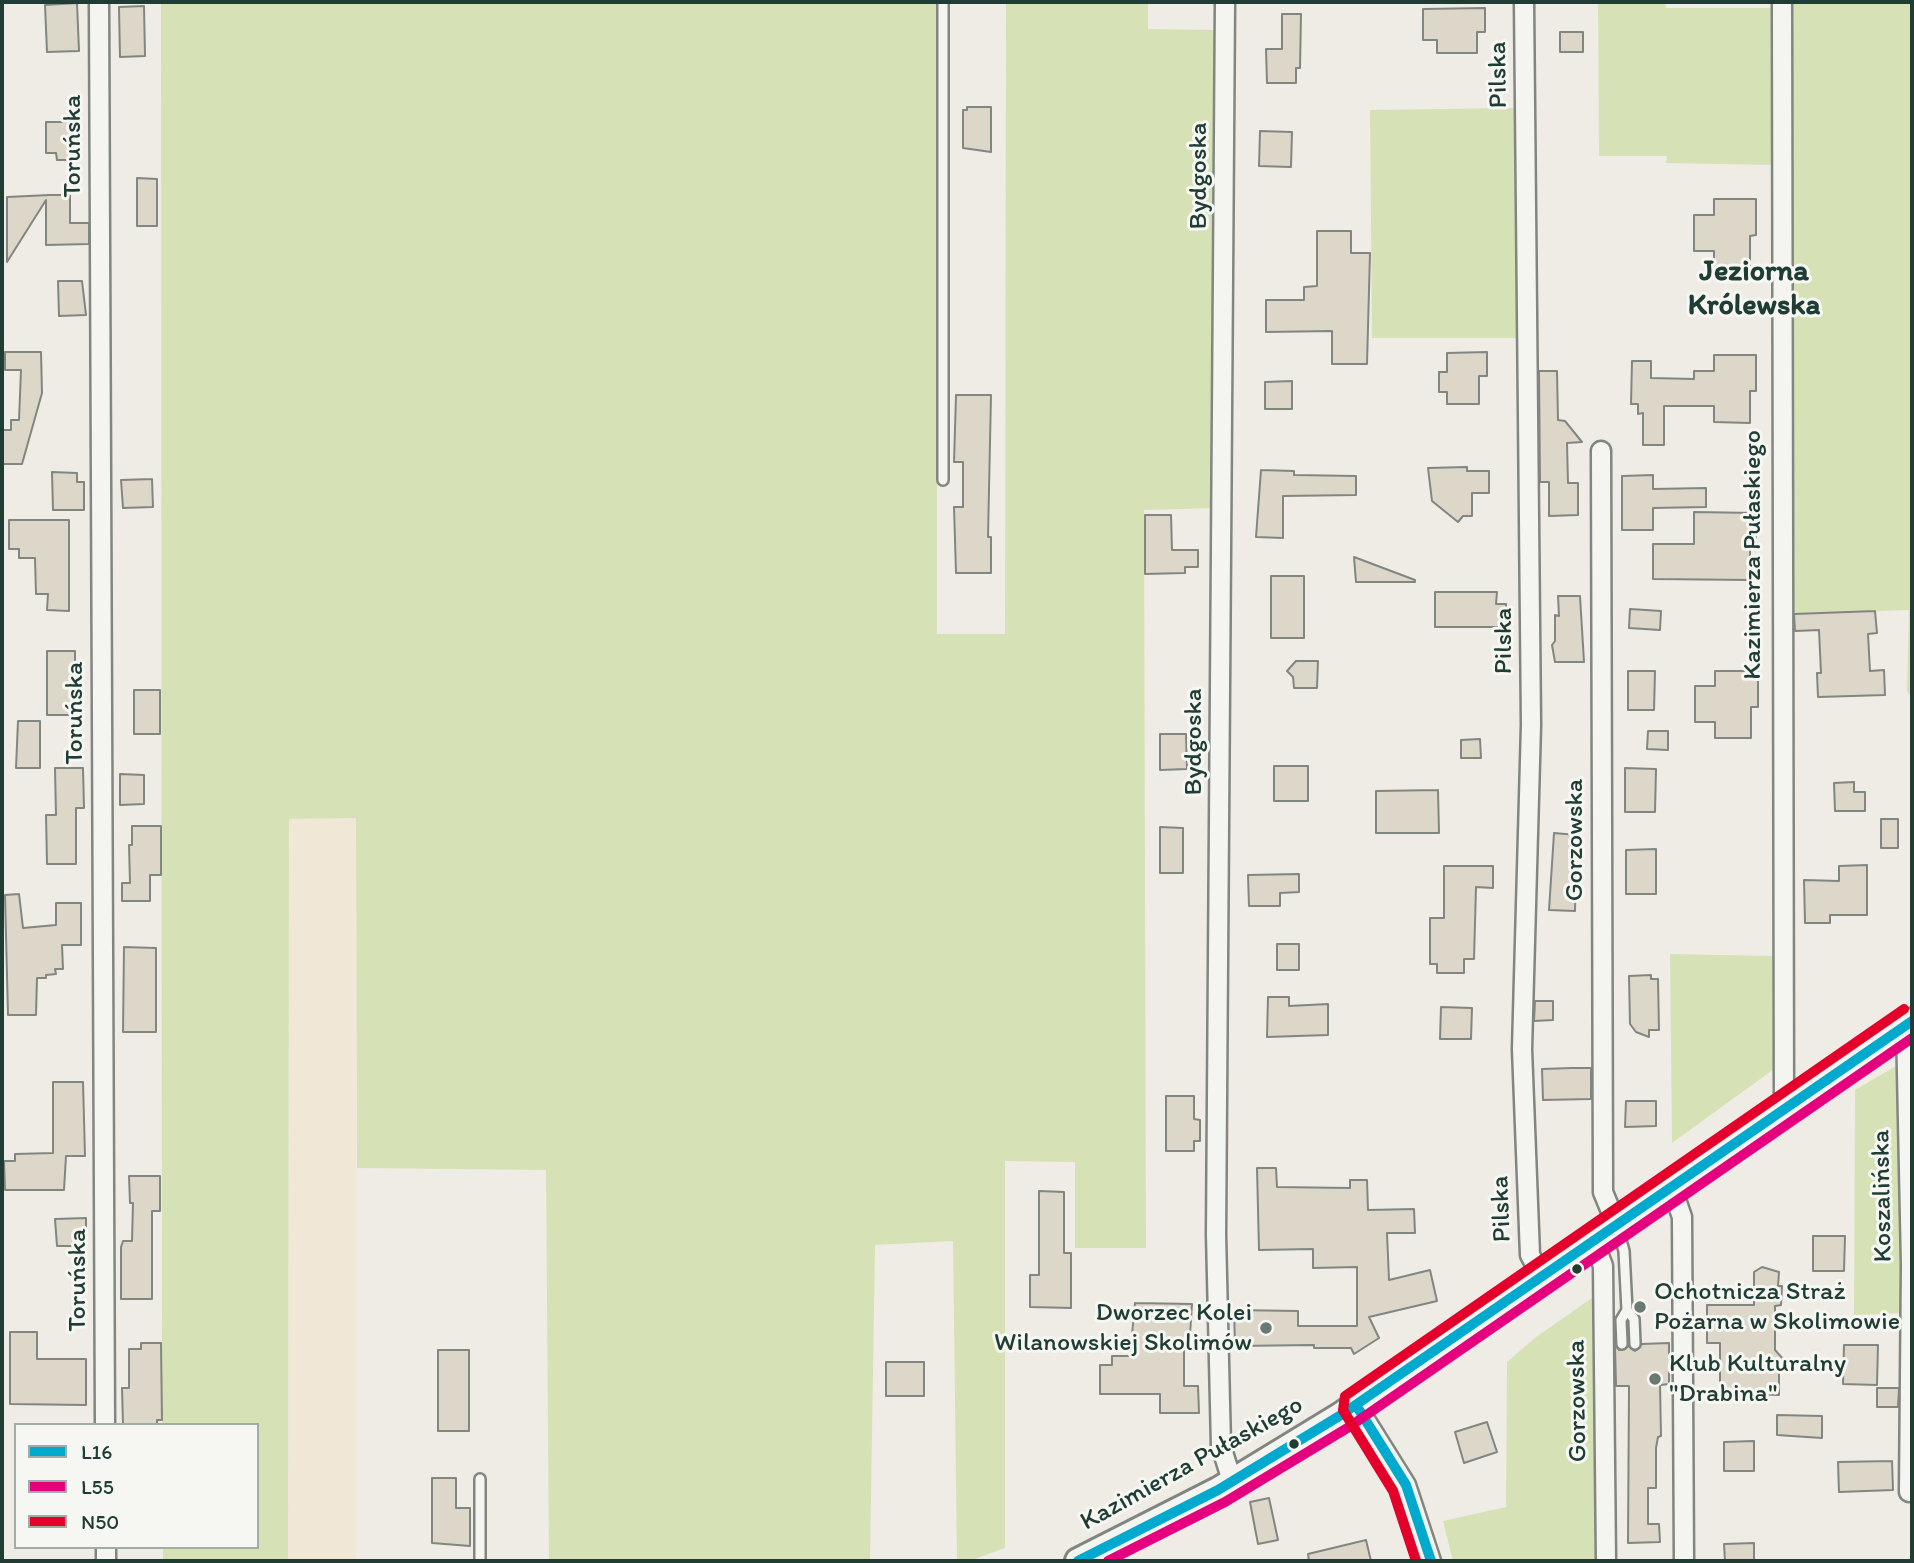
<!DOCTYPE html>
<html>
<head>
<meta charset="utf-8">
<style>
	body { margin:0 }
	#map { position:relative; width:1914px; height:1563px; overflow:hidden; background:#efece5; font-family:Itim,sans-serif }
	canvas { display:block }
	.frame { position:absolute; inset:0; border:4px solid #1f3d34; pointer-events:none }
	.legend { position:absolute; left:14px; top:1423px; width:245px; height:126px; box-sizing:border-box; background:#f6f6f2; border:2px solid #a0aca6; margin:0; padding:9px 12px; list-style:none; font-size:21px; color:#1f3d34 }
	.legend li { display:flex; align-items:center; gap:14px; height:35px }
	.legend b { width:35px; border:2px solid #a0aca6 }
</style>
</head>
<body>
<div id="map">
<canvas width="1914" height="1563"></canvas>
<div class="frame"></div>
<ul class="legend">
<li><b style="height:9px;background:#00a9ce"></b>L16</li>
<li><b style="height:9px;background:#e5007d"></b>L55</li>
<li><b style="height:9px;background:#e4002b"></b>N50</li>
</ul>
</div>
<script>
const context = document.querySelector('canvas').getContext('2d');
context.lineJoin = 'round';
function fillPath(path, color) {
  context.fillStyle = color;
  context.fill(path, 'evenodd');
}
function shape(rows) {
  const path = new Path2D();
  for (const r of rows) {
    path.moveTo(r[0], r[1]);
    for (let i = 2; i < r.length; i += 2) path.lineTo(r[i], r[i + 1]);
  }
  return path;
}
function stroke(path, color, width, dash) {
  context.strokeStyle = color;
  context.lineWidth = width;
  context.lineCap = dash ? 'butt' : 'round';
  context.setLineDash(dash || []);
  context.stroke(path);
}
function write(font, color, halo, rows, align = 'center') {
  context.font = font + ' Itim,sans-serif';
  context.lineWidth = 6;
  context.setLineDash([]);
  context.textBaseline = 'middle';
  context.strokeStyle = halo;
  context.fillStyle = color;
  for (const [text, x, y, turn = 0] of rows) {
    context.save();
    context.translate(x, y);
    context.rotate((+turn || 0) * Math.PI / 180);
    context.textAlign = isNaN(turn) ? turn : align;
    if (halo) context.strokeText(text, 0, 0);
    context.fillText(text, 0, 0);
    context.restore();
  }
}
fillPath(shape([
	[356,818,356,1561,288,1561,289,819]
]), '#f0e7d7');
fillPath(shape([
	[161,2,937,2,937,634,1005,634,1006,2,1148,2,1148,29,1214,30,1216,508,1144,510,1146,1248,1075,1248,1075,1162,1005,1161,1005,1548,969,1561,957,1561,953,1241,875,1245,870,1561,549,1561,546,1170,357,1168,356,818,289,819,288,1561,163,1561,163,1547,257,1547,257,1425,162,1425],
	[1598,2,1665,2,1666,8,1772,8,1772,165,1666,163,1667,156,1599,156],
	[1792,2,1912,2,1912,698,1907,691,1909,610,1793,614],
	[1514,108,1521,338,1372,338,1370,110],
	[1670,954,1773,956,1774,1069,1672,1143],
	[1903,1062,1903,1313,1854,1315,1855,1090],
	[1595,1296,1598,1561,1453,1561,1443,1521,1506,1507,1507,1362,1536,1337]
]), '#d6e2b6');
const building = shape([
	[77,3,79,51,47,52,45,5,77,3],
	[144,6,145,56,120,57,119,7,144,6],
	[1485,8,1485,32,1477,32,1477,53,1437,53,1437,40,1423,40,1423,9,1485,8],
	[1282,14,1301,14,1300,68,1296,68,1296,83,1267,83,1266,49,1282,49,1282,14],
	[1560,32,1583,32,1583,52,1560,52,1560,32],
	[967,107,991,107,991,152,963,148,963,110,967,110,967,107],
	[46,122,79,122,79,160,57,160,56,153,46,153,46,122],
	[1260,131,1292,132,1291,167,1259,166,1260,131],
	[137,178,157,179,157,226,137,226,137,178],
	[50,195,70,195,70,223,89,223,89,244,46,245,46,200,7,262,7,197,50,195],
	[1714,199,1756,199,1756,235,1750,236,1750,267,1714,267,1714,251,1694,251,1694,215,1714,215,1714,199],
	[1317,231,1351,231,1351,253,1370,253,1367,364,1332,364,1332,331,1266,332,1266,300,1304,300,1304,287,1317,286,1317,231],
	[58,281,82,281,86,315,59,316,58,281],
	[5,352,41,352,42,393,22,464,3,464,2,430,11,430,11,420,19,420,21,370,5,370,5,352],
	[1487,352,1487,376,1479,376,1479,404,1447,404,1447,392,1439,392,1439,372,1447,372,1447,353,1487,352],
	[1714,355,1756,355,1756,391,1750,391,1750,423,1714,422,1714,406,1664,406,1664,445,1643,445,1643,413,1638,414,1638,404,1631,404,1632,361,1651,361,1651,378,1694,379,1694,371,1714,371,1714,355],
	[1539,371,1557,371,1558,420,1565,421,1582,442,1567,443,1568,483,1578,483,1578,515,1549,516,1549,482,1540,482,1539,371],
	[1292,381,1292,409,1265,409,1265,382,1292,381],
	[956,395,991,395,988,537,991,537,991,573,956,573,954,507,963,507,963,462,954,462,956,395],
	[1467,467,1467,471,1489,471,1489,493,1472,493,1472,516,1463,516,1458,522,1432,501,1428,468,1467,467],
	[1261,470,1294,471,1294,475,1356,476,1356,495,1283,496,1283,538,1256,537,1261,470],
	[52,472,77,473,77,482,84,482,84,510,53,510,52,472],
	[1653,475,1653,489,1706,488,1706,507,1653,508,1653,530,1622,530,1622,476,1653,475],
	[152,479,153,507,123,508,121,480,152,479],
	[1694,512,1756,513,1756,548,1750,549,1750,580,1653,579,1653,544,1694,544,1694,512],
	[1145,515,1171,515,1172,550,1198,550,1198,567,1185,567,1185,573,1145,574,1145,515],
	[9,520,69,520,69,611,47,610,48,594,36,594,35,558,19,558,19,549,9,549,9,520],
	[1354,557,1415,580,1415,582,1356,582,1354,557],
	[1271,576,1304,576,1304,638,1271,638,1271,576],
	[1435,592,1497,592,1496,604,1506,604,1506,627,1435,627,1435,592],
	[1558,596,1580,596,1584,662,1555,662,1552,645,1555,641,1555,615,1559,616,1558,596],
	[1630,609,1661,611,1660,630,1629,628,1630,609],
	[1875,611,1877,633,1868,634,1870,671,1884,670,1885,695,1818,697,1817,673,1821,673,1819,630,1795,631,1794,614,1875,611],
	[47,651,75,651,75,715,47,715,47,651],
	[1296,661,1318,661,1317,688,1294,688,1293,677,1287,671,1296,661],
	[1628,671,1655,671,1654,710,1628,710,1628,671],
	[1715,671,1758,671,1758,707,1751,707,1751,738,1715,738,1715,722,1695,722,1695,686,1715,686,1715,671],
	[134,690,160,690,160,734,134,734,134,690],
	[18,721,40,721,40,768,16,768,18,721],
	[1648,731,1668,731,1668,750,1647,749,1648,731],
	[1160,734,1186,734,1187,769,1160,770,1160,734],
	[1480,739,1481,758,1461,758,1461,740,1480,739],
	[1274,766,1308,766,1308,801,1274,801,1274,766],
	[55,768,83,768,84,808,76,808,76,864,47,864,46,815,56,815,55,768],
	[1625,768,1656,769,1655,812,1625,812,1625,768],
	[120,774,144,775,144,804,120,805,120,774],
	[1854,782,1854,792,1865,792,1865,811,1835,811,1834,783,1854,782],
	[1438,790,1439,833,1376,833,1376,791,1438,790],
	[1881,819,1898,819,1898,848,1881,848,1881,819],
	[132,826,161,826,161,875,150,875,150,901,122,901,122,883,130,883,129,845,132,845,132,826],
	[1160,827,1183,828,1183,873,1160,873,1160,827],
	[1554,833,1577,835,1575,911,1549,910,1554,833],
	[1656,849,1656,894,1626,894,1626,850,1656,849],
	[1867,865,1867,915,1830,915,1830,923,1805,923,1804,880,1839,881,1839,866,1867,865],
	[1444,866,1493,866,1493,888,1476,887,1474,959,1464,959,1464,973,1437,973,1437,964,1430,964,1430,918,1444,918,1444,866],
	[1299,874,1299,892,1280,893,1280,906,1249,906,1248,875,1299,874],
	[19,894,23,928,56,925,56,903,81,903,81,945,62,945,63,969,55,969,56,974,46,975,46,978,37,978,36,1015,8,1015,5,895,19,894],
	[1277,944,1299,944,1299,970,1277,970,1277,944],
	[124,947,156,948,156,1032,123,1032,124,947],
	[1651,975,1651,979,1658,979,1659,1030,1649,1030,1649,1037,1636,1032,1630,1024,1629,976,1651,975],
	[1268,997,1289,997,1289,1006,1328,1004,1328,1035,1267,1037,1268,997],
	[1535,1001,1553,1001,1553,1020,1534,1021,1535,1001],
	[1441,1007,1472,1008,1471,1039,1440,1039,1441,1007],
	[1572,1068,1591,1068,1591,1099,1543,1100,1542,1069,1572,1068],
	[53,1082,83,1082,85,1156,66,1156,64,1190,5,1190,4,1161,15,1161,15,1154,53,1153,53,1082],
	[1166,1096,1194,1096,1194,1119,1200,1120,1200,1141,1194,1141,1194,1151,1166,1151,1166,1096],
	[1626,1101,1656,1101,1656,1126,1625,1127,1626,1101],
	[1257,1168,1276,1168,1277,1187,1350,1188,1350,1180,1367,1180,1368,1210,1414,1209,1415,1233,1387,1233,1389,1280,1430,1270,1437,1301,1369,1317,1379,1338,1354,1354,1351,1348,1314,1348,1314,1345,1235,1346,1234,1310,1298,1311,1298,1326,1357,1326,1357,1267,1313,1268,1313,1249,1259,1250,1257,1168],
	[129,1176,160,1176,160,1211,152,1211,152,1299,121,1299,121,1247,123,1241,132,1241,133,1203,130,1203,129,1176],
	[1039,1191,1064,1192,1064,1253,1071,1253,1071,1308,1030,1307,1030,1275,1039,1275,1039,1191],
	[86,1218,86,1246,57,1246,55,1219,86,1218],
	[1813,1236,1845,1236,1844,1271,1813,1271,1813,1236],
	[1762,1267,1779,1272,1778,1286,1782,1286,1781,1305,1775,1306,1775,1350,1784,1360,1779,1365,1779,1395,1720,1393,1720,1343,1707,1343,1707,1305,1754,1305,1754,1272,1762,1267],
	[1135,1303,1192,1304,1189,1350,1184,1350,1184,1386,1198,1386,1199,1413,1160,1413,1160,1394,1100,1394,1100,1365,1112,1365,1112,1356,1130,1356,1135,1303],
	[10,1332,37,1332,37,1359,86,1359,86,1405,10,1404,10,1332],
	[141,1343,161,1343,162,1420,157,1420,157,1425,123,1425,122,1388,129,1388,129,1349,141,1349,141,1343],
	[1669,1343,1669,1384,1660,1385,1661,1436,1658,1437,1656,1448,1656,1488,1648,1488,1648,1524,1659,1524,1660,1542,1628,1543,1629,1386,1616,1386,1615,1345,1619,1350,1629,1346,1635,1351,1642,1344,1669,1343],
	[1844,1345,1878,1345,1877,1385,1843,1384,1844,1345],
	[438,1350,469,1350,469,1431,438,1431,438,1350],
	[886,1362,924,1362,924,1396,886,1396,886,1362],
	[1877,1388,1899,1388,1898,1407,1877,1407,1877,1388],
	[1777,1415,1822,1416,1822,1438,1777,1435,1777,1415],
	[1487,1422,1497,1452,1464,1463,1455,1432,1487,1422],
	[1754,1441,1754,1471,1724,1471,1724,1442,1754,1441],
	[1892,1461,1893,1490,1839,1492,1838,1462,1892,1461],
	[432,1478,456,1478,456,1508,470,1508,470,1546,432,1543,432,1478],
	[1269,1498,1278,1540,1258,1544,1250,1502,1269,1498],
	[1366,1540,1371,1561,1309,1561,1308,1554,1366,1540],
	[1754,1543,1754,1561,1725,1561,1724,1544,1754,1543]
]);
fillPath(building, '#ddd7ca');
stroke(building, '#828681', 2);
const lane = shape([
	[943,480,943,2],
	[1617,1226,1624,1251,1627,1310],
	[1622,1344,1621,1320,1627,1310,1634,1319,1635,1344],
	[480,1479,480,1561]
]);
const street = shape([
	[99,2,105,1425],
	[1225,2,1216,1234,1221,1446,1232,1481],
	[1524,2,1531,725,1522,1049,1530,1255,1542,1277],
	[1782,2,1784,1108],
	[1601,451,1603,1192,1617,1226],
	[1906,1025,1911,1265,1909,1492],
	[1672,1188,1682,1217,1684,1561],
	[1594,1242,1603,1266,1606,1561],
	[1356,1405,1406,1485,1431,1561],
	[106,1547,106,1561]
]);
const secondary = shape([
	[1078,1561,1218,1490,1341,1415,1912,1021]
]);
stroke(lane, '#828681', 14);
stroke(street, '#828681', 23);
stroke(secondary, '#828681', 30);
stroke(lane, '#f4f4f1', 9);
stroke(street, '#f4f4f1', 18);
stroke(secondary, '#f4f4f1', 24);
stroke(shape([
	[1356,1405,1406,1485,1431,1561],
	[1078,1561,1218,1490,1341,1415,1912,1021]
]), '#00a9ce', 10);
stroke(shape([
	[1108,1561,1225,1502,1349,1427,1912,1038]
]), '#e5007d', 10);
stroke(shape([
	[1416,1561,1393,1491,1343,1410,1345,1396,1904,1009]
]), '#e4002b', 10);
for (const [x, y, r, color] of [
	[1577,1269,6,"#1f3d34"],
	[1640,1307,7,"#687a72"],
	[1266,1328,7,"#687a72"],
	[1655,1379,7,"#687a72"],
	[1294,1444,6,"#1f3d34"]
]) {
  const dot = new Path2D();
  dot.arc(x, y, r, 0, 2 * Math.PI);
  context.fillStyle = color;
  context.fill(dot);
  stroke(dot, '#f6f6f2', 2.5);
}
write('26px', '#1f3d34', '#f6f6f2', [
	["Pilska",1499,75,-91],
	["Toruńska",73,146,-90],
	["Bydgoska",1199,176,-90],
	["Kazimierza Pułaskiego",1753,555,-90],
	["Pilska",1504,641,-90],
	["Toruńska",75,713,-90],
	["Bydgoska",1194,742,-90],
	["Gorzowska",1575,840,-90],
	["Koszalińska",1883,1196,-91],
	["Pilska",1502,1209,-92],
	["Toruńska",78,1280,-90],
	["Gorzowska",1578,1401,-91],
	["Kazimierza Pułaskiego",1192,1464,-29]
]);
write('26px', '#1f3d34', '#f6f6f2', [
	["Ochotnicza Straż",1654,1292],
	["Pożarna w Skolimowie",1654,1322],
	["Dworzec Kolei",1252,1313,"right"],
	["Wilanowskiej Skolimów",1252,1343,"right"],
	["Klub Kulturalny",1669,1364],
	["\"Drabina\"",1669,1394]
], 'left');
write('bold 30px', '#1f3d34', '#f6f6f2', [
	["Jeziorna",1754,272],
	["Królewska",1754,306]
]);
</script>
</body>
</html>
